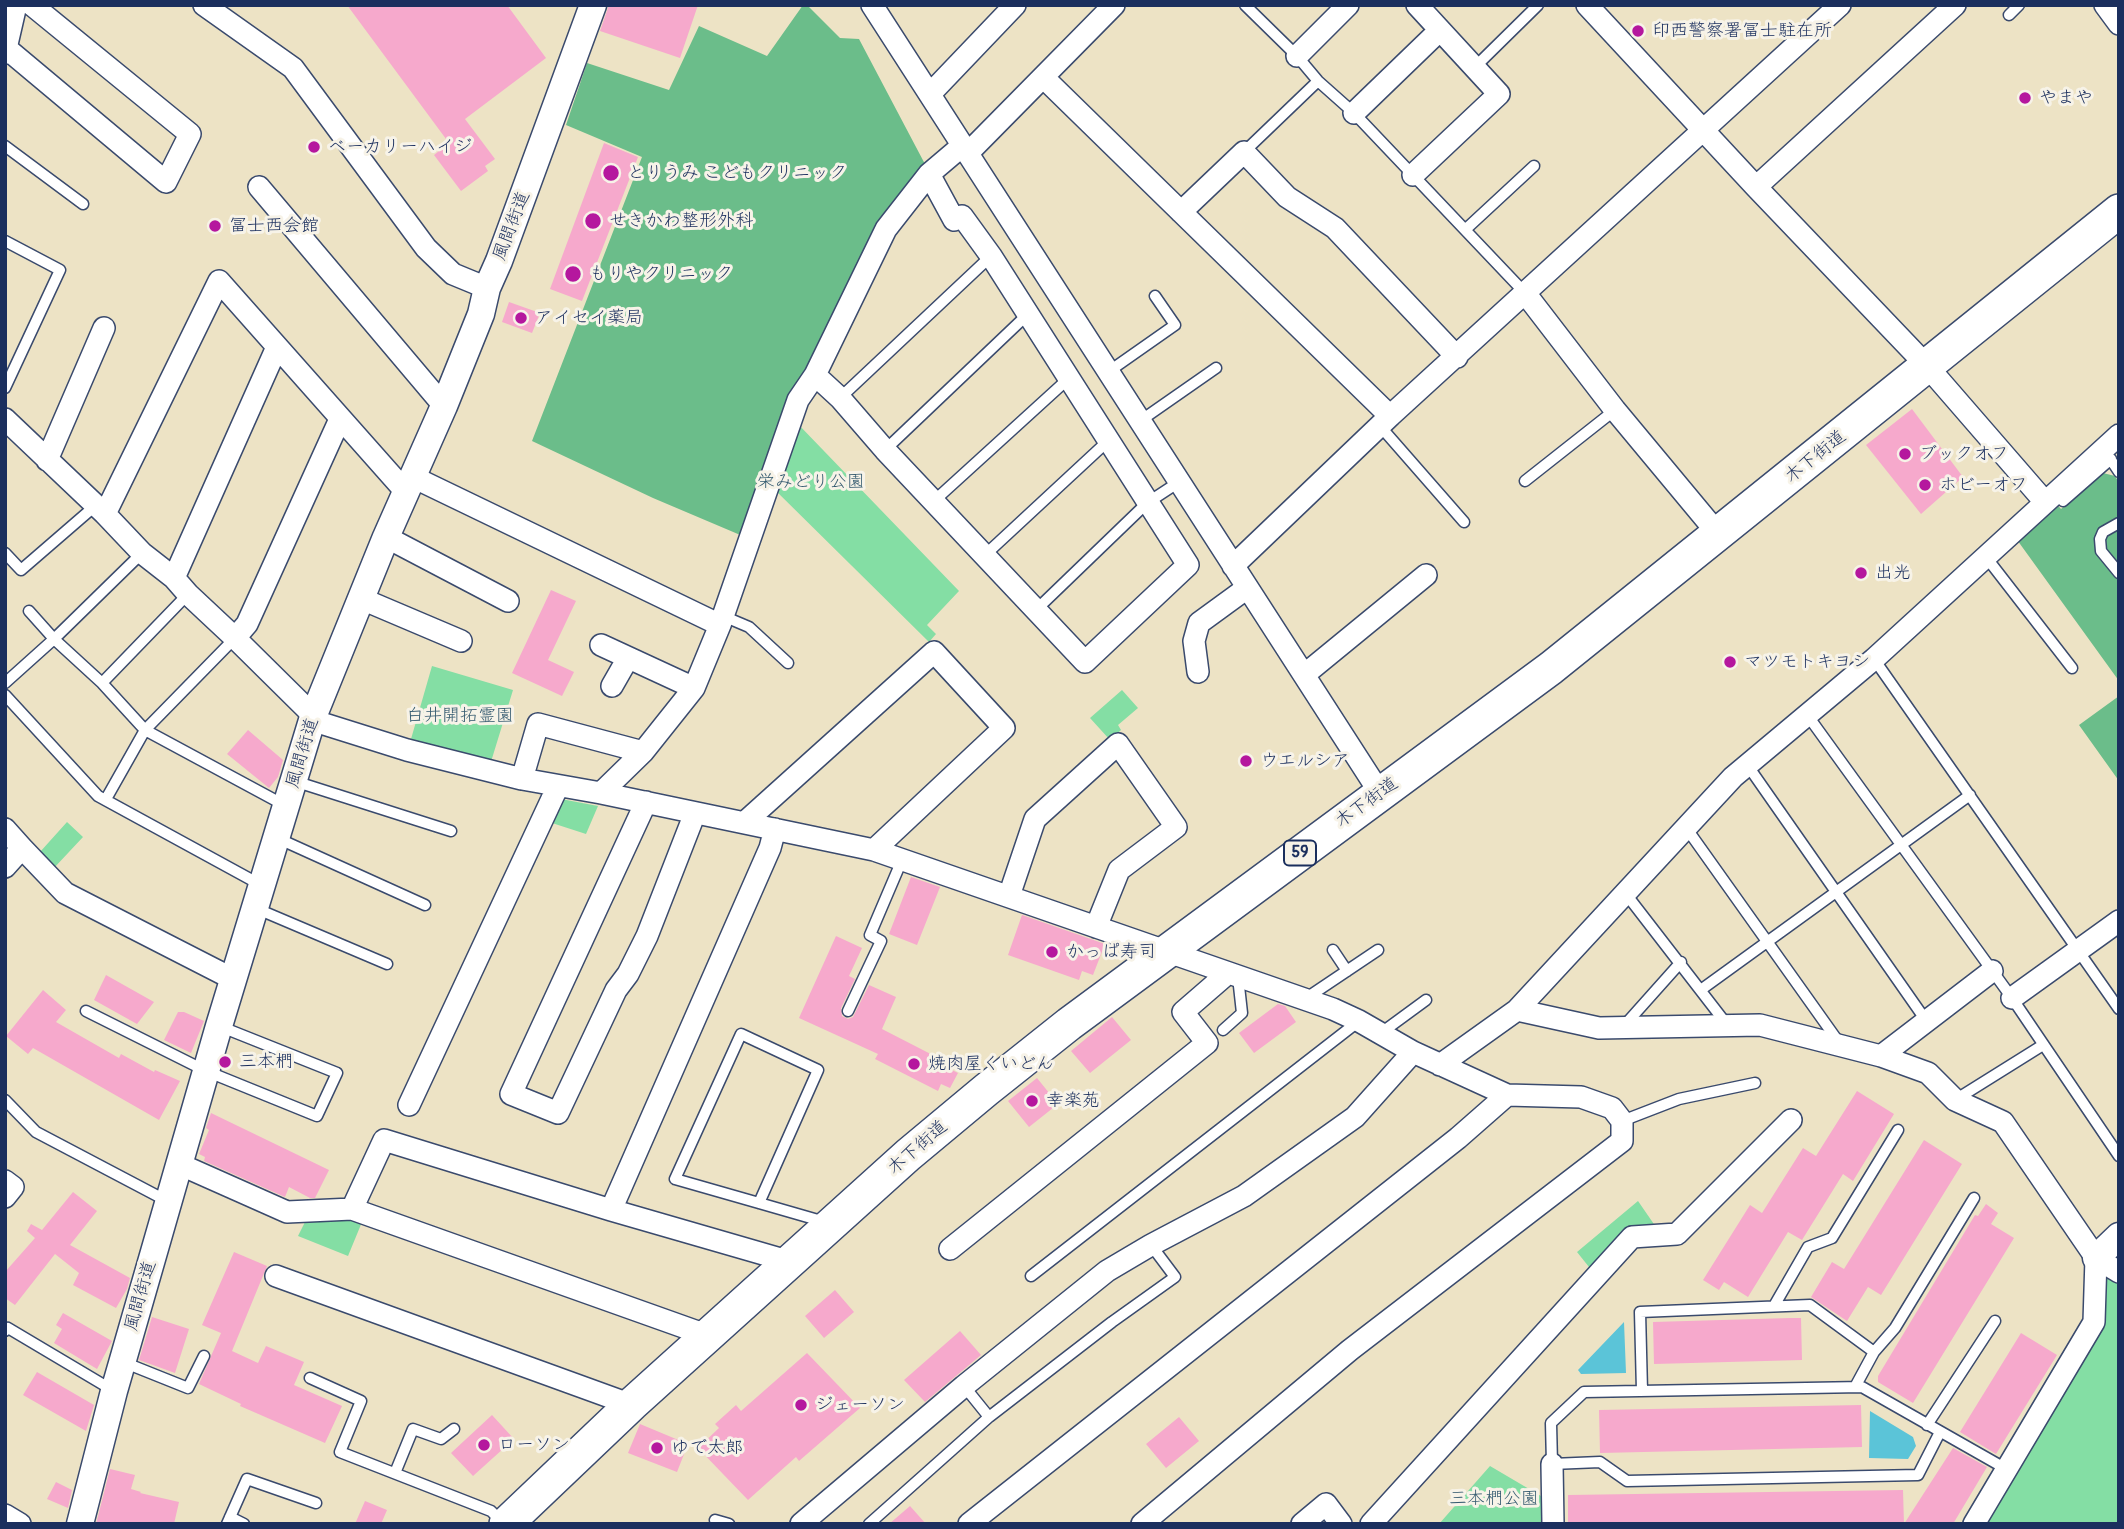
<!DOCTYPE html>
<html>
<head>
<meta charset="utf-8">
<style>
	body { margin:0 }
	#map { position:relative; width:2124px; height:1529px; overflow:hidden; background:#ede3c5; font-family:Pangolin,sans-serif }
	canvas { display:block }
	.frame { position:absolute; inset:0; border:7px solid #1b2f5e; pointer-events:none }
</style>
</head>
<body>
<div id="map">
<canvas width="2124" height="1529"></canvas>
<div class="frame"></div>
</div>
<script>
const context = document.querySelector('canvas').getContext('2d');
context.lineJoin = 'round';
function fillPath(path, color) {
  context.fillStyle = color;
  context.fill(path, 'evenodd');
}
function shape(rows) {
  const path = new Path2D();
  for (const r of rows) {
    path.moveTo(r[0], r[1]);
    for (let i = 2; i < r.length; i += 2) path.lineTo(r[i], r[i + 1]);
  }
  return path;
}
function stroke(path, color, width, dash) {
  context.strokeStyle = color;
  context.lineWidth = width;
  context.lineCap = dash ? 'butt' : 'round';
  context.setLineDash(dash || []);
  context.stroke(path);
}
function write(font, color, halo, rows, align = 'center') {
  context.font = font + ' Pangolin,"Klee One",sans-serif';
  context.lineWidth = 6;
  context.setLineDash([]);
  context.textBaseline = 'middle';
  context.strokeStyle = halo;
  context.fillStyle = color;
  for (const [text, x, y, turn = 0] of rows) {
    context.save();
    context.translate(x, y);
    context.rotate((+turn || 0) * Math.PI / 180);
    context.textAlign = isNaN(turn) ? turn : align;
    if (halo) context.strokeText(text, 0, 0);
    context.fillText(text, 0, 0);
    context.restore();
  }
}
fillPath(shape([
	[797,423,959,591,927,625,936,634,929,642,774,489],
	[432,666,513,690,490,765,409,746],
	[1122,690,1138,708,1118,725,1121,730,1110,740,1090,718],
	[561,799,598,806,586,834,552,823],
	[67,822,83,837,54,868,40,852],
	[1638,1201,1658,1230,1639,1231,1638,1226,1629,1226,1630,1232,1593,1272,1577,1252],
	[306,1220,354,1220,362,1222,348,1256,298,1236],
	[2101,1273,2119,1281,2119,1524,1983,1524,2058,1398],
	[1490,1466,1541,1496,1542,1524,1439,1524]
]), '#84dea4');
fillPath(shape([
	[803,5,807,5,840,38,859,39,926,166,881,227,745,537,653,498,532,441,642,157,566,125,587,63,669,90,699,26,767,56],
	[2103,473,2115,476,2119,483,2119,681,2015,537,2054,501,2061,509],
	[2119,696,2119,781,2079,725]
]), '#6bbd8a');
fillPath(shape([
	[1624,1322,1626,1373,1581,1374,1578,1370],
	[1870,1411,1913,1437,1916,1446,1908,1459,1869,1458]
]), '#5bc4d8');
fillPath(shape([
	[347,5,507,5,546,58,465,119,495,159,485,166,488,171,461,191,434,155,449,143],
	[609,5,698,5,680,58,600,31],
	[604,143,638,157,582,301,550,289],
	[509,302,540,313,532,333,502,322],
	[1912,409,1963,477,1921,514,1866,445],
	[551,590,576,601,548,660,574,672,562,696,512,673],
	[248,730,283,760,278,777,269,788,227,754],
	[911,877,940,887,917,945,889,934],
	[1022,915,1105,944,1093,975,1082,971,1079,980,1008,955],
	[836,936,862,948,849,976,855,979,841,1008,842,1016,848,1019,853,1017,869,985,896,997,882,1029,954,1066,952,1070,958,1073,950,1088,941,1084,938,1091,875,1059,878,1054,799,1018],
	[106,975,154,1002,137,1024,94,1000],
	[43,990,66,1010,56,1022,119,1058,121,1054,154,1072,155,1070,180,1081,159,1120,33,1048,28,1054,6,1036],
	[1278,1004,1285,1006,1296,1022,1254,1053,1239,1033],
	[178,1012,184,1012,204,1021,191,1053,164,1040],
	[1112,1017,1131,1040,1090,1073,1071,1051],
	[1037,1078,1058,1104,1029,1127,1008,1101],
	[1857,1091,1894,1114,1853,1181,1843,1174,1802,1240,1788,1232,1748,1297,1724,1282,1719,1290,1703,1280,1750,1205,1762,1213,1803,1148,1816,1156],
	[211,1113,329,1170,315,1198,310,1198,289,1187,285,1197,204,1161,205,1157,199,1154,209,1130,206,1128],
	[1924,1140,1962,1164,1881,1295,1868,1287,1847,1321,1811,1297,1832,1262,1844,1269],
	[73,1192,97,1211,70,1245,130,1278,127,1289,116,1308,73,1285,79,1273,55,1254,15,1305,5,1298,5,1272,35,1238,27,1231,31,1224,42,1230],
	[1986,1204,1998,1213,1991,1224,2014,1238,1913,1403,1878,1382,1878,1376,1975,1215,1978,1216],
	[234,1252,267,1266,232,1351,258,1363,266,1346,304,1362,294,1385,342,1406,325,1443,240,1406,241,1404,199,1384,221,1333,202,1325],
	[835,1290,854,1312,824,1338,805,1316],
	[63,1313,112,1341,97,1369,54,1343,62,1329,56,1325],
	[152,1317,189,1329,175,1373,139,1360],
	[1790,1318,1801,1318,1802,1360,1654,1364,1653,1322],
	[960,1331,981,1355,925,1402,904,1380],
	[2021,1333,2057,1355,1996,1454,1960,1432],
	[807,1353,860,1408,799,1461,796,1457,748,1500,698,1448,719,1428,715,1424,736,1405,741,1411],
	[37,1372,94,1405,86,1431,23,1395],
	[1861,1405,1862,1447,1600,1453,1599,1410],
	[492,1415,514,1439,473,1476,451,1453],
	[1179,1417,1199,1441,1166,1468,1146,1444],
	[640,1424,688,1444,677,1472,628,1453],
	[1953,1448,1987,1467,1953,1524,1568,1524,1568,1495,1903,1490,1904,1524],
	[110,1469,135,1475,131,1489,141,1492,140,1493,179,1502,174,1524,96,1524],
	[56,1482,72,1490,68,1508,47,1499],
	[365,1501,387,1510,381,1524,355,1524],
	[910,1506,926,1524,889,1524]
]), '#f6a9cc');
const service = shape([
	[1245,5,1297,56,1318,81,1354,113,1525,293],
	[2009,15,2019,5],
	[1475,67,1538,5],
	[5,146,83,204],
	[1244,152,1318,81],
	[1466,229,1534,166],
	[5,241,60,270,5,388],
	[1108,372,1175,325,1155,296],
	[840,398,991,256],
	[1140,421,1216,368],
	[1380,426,1464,522],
	[885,450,1028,314],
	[2107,454,2119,472],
	[1525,481,1615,410],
	[934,501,1068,379],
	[2063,501,2111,459],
	[2119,523,2103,532,2100,539,2101,551,2119,573],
	[5,553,21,570,95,506],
	[985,555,1109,440],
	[1986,557,2072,668],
	[1037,609,1147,503,1179,482],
	[29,611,54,639,102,683,145,730,286,806],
	[723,616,749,627,788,663],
	[1874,659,2119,1009],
	[5,683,54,639,142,553],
	[102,683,188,594],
	[5,695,98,796,261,885],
	[1808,716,2012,998,2119,1156],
	[1748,766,1927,1022],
	[294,781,451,831],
	[106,799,145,730,235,638],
	[1687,829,1840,1044],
	[277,838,425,905],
	[1626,894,1728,1026],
	[255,908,387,964],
	[1333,950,1347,971],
	[1702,989,1970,795],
	[1305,999,1378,950],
	[86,1011,206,1071,317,1116,337,1073,219,1026],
	[848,1011,881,941,870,935,902,860],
	[1623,1027,1681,962],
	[1223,1030,1242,1013,1238,977],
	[1381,1033,1426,1000],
	[5,1100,36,1132,169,1202],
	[1955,1100,2043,1045],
	[1622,1121,1679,1099,1755,1083],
	[759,1203,818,1070,741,1034,675,1179,759,1203,825,1222],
	[1031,1276,1359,1021],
	[1774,1306,1808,1247,1832,1238,1898,1130],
	[5,1331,8,1328,114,1391],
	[123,1362,188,1388,204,1356],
	[310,1378,361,1401,340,1452,491,1511,502,1522],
	[964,1386,989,1417],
	[1855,1387,1874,1352,1895,1328,1974,1198],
	[1642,1391,1640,1312,1810,1305,1874,1352],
	[1927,1425,1995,1321],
	[1940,1432,1918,1475,1627,1481,1600,1462,1552,1464,1551,1423,1584,1392,1862,1387,2001,1466],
	[395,1473,413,1429,441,1439,454,1429],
	[230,1517,244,1524],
	[715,1520,729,1524],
	[227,1524,247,1479,316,1503],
	[869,1524,989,1417,1112,1322,1175,1277,1151,1245]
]);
const minor = shape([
	[204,5,293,68,426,248,453,274,487,288],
	[872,5,1380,793],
	[1587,5,1756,187,1927,366,2045,502],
	[2105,5,2119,24],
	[6,48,166,182,190,134,32,5],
	[5,53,16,5],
	[1297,56,1348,5],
	[1044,78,1390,416],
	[930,94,1015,5],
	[1354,113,1440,30],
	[968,153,1114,5],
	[1413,175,1499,94,1417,5],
	[259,187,444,406],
	[1756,187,1955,5],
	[1181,212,1244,152,1287,197,1335,228,1457,357],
	[1525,293,1615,410,1719,535],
	[815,375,840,398,885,450,1085,662,1188,565,991,256,962,216,954,220,929,174],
	[5,419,105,514,142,553,174,578,188,594,235,638,321,723,407,750,522,779,601,793,874,850,1333,1009,1359,1021,1413,1052,1507,1095,1581,1097,1612,1108,1622,1121,1622,1141,1350,1350,1142,1524],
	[47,460,104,328],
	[413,477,720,625],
	[105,514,219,281,406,492],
	[386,537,508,601],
	[1233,566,1390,416,1840,5],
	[174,578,277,347],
	[362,599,461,641],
	[235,638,247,624,340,419],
	[601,645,694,688],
	[1198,672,1194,641,1199,623,1247,588],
	[1304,675,1426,575],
	[612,686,628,658],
	[522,779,538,724,643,752],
	[601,793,643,752,694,688,720,625,798,400,815,375,886,229,929,174,962,146],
	[646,802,511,1094,558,1113,616,990,628,974,647,936,695,813],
	[744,823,934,652,1004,728,874,850],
	[5,829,22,848,5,867],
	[22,848,65,893,233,979],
	[1009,896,1035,819,1118,744,1176,827,1119,870,1096,927],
	[2012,998,2119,921],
	[1517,1010,1599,1028,1760,1025,1881,1056,1928,1073,1955,1100,2003,1122,2096,1258,2119,1272],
	[1881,1056,1992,971],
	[1440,1065,1517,1010,1733,777,1874,659,2119,435],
	[409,1105,558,786],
	[179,1164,287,1212,352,1209,709,1336],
	[5,1181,13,1187,5,1197],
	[352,1209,384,1140,611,1210,791,1262],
	[611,1210,770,848,775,829],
	[950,1249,1207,1043,1183,1012,1228,973],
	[276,1276,618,1400,626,1411],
	[1552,1464,1553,1524],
	[5,1515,20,1524],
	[801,1524,964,1386,1107,1271,1151,1245,1244,1196,1355,1117,1413,1052],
	[969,1524,1458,1138,1507,1095],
	[1302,1524,1326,1504,1341,1524],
	[1371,1524,1632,1237,1677,1234,1791,1120],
	[1974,1524,2094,1322,2096,1258]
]);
const tertiary = shape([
	[2096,1258,2119,1236],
	[80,1524,114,1391,219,1026,313,717,386,537,444,406,481,314,487,288,499,261,593,5]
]);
const primary = shape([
	[506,1524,632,1404,908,1155,986,1090,1069,1024,1551,668,2119,211]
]);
stroke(service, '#3a4a6d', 13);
stroke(minor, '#3a4a6d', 24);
stroke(tertiary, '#3a4a6d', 29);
stroke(primary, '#3a4a6d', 36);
stroke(service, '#fff', 10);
stroke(minor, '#fff', 21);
stroke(tertiary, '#fff', 26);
stroke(primary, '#fff', 33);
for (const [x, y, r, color] of [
	[1638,31,7,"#b5179e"],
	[2025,98,7,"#b5179e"],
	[314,147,7,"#b5179e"],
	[611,173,9,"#b5179e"],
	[593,221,9,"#b5179e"],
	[215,226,7,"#b5179e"],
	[573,274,9,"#b5179e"],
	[521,318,7,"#b5179e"],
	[1905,454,7,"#b5179e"],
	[1925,485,7,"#b5179e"],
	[1861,573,7,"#b5179e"],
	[1730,662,7,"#b5179e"],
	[1246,761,7,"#b5179e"],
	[1052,952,7,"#b5179e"],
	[225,1062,7,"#b5179e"],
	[914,1064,7,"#b5179e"],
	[1032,1101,7,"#b5179e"],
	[801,1405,7,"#b5179e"],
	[484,1445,7,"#b5179e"],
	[657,1448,7,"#b5179e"]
]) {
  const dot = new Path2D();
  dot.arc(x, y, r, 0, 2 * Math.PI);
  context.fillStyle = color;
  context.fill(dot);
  stroke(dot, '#f7f3e8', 2.5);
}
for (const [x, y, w] of [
	[1300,853,32]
]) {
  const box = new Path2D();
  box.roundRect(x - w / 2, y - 12.5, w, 25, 5);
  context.fillStyle = '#f7f3e8';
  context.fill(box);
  stroke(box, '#1b2f5e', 2);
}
write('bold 16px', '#1b2f5e', null, [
	["59",1300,853]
]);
write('18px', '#1b2f5e', '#f7f3e8', [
	["印西警察署冨士駐在所",1652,31],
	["やまや",2039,98],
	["ベーカリーハイジ",328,147],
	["とりうみ こどもクリニック",627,173],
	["せきかわ整形外科",609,221],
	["冨士西会館",229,226],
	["もりやクリニック",589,274],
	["アイセイ薬局",535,318],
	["ブックオフ",1919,454],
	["ホビーオフ",1939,485],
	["出光",1875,573],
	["マツモトキヨシ",1744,662],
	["ウエルシア",1260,761],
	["かっぱ寿司",1066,952],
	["三本椚",239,1062],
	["焼肉屋くいどん",928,1064],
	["幸楽苑",1046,1101],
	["ジェーソン",815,1405],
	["ローソン",498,1445],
	["ゆで太郎",671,1448]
], 'left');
write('18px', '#1b2f5e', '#f7f3e8', [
	["風間街道",512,226,-69],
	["木下街道",1816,457,-39],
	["風間街道",303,753,-73],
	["木下街道",1367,803,-36],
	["木下街道",918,1148,-41],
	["風間街道",141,1296,-74]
]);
write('18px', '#355b70', '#f7f3e8', [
	["栄みどり公園",811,482],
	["白井開拓霊園",460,716],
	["三本椚公園",1494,1499]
]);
</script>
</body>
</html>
